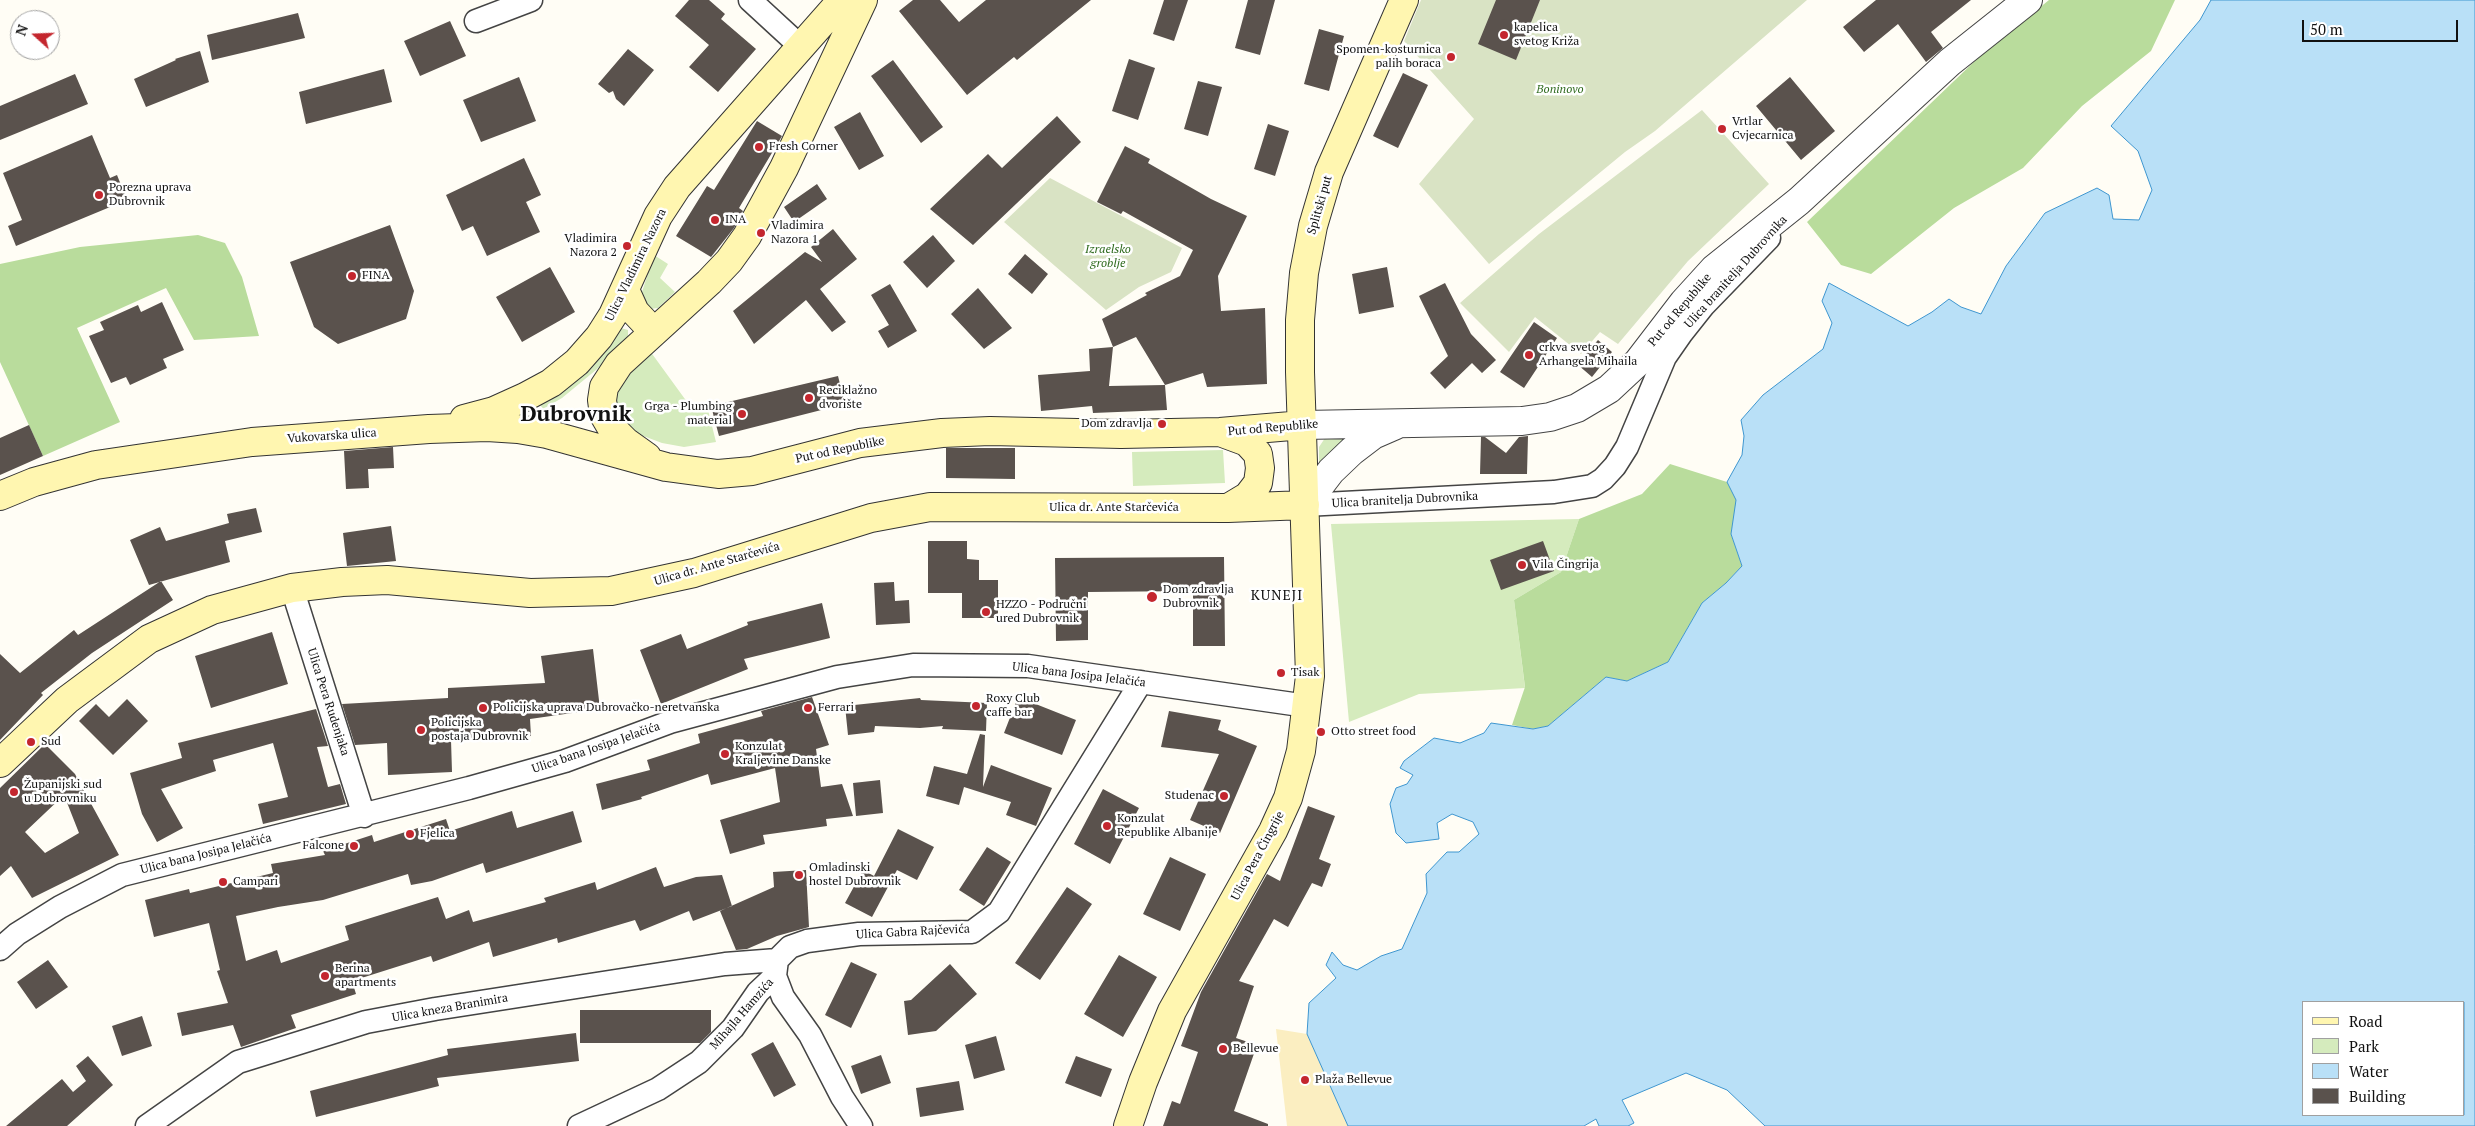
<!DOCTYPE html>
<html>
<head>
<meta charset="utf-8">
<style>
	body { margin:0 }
	#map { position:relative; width:2475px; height:1126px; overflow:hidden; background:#fffdf5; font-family:"PT Serif",serif }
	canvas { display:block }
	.legend { position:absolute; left:2302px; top:1001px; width:162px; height:115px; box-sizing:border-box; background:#fff; border:1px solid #a0a0a0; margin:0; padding:6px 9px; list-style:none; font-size:15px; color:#111 }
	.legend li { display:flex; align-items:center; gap:10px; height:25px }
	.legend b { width:25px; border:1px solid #a0a0a0 }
	.north { position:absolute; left:10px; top:10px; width:50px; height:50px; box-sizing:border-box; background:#fff; border:1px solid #a0a0a0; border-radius:50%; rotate:290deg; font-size:14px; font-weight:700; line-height:20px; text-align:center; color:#111 }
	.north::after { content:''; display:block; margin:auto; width:18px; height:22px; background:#c4262e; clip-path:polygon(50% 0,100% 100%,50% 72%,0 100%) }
	.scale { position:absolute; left:2302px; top:20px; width:156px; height:22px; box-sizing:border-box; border:2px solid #111; border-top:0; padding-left:6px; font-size:15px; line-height:18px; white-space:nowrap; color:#111; -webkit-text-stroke:4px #fff; paint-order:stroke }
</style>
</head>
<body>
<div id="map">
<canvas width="2475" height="1126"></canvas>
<ul class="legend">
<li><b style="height:6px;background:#fff6b0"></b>Road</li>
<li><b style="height:14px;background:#d5ebbd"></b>Park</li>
<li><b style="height:14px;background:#b9e0f7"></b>Water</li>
<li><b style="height:14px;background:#5a524d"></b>Building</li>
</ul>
<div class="north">N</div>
<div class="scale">50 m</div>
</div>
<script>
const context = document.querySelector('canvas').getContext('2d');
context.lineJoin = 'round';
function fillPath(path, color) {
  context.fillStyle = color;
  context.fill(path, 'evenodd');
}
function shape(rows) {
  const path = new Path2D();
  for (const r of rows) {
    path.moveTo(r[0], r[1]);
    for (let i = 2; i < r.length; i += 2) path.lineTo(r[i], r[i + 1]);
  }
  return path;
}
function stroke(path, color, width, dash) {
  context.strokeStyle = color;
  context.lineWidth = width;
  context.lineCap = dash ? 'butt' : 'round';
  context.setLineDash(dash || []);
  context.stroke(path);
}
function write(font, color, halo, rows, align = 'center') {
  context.font = font + ' "PT Serif",serif';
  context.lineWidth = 5;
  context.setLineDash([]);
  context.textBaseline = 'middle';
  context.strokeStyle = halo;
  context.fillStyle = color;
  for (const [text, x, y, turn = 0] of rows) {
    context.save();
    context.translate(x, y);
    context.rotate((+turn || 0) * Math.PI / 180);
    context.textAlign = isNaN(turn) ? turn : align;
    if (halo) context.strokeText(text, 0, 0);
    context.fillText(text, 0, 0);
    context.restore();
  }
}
fillPath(shape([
	[654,255,668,264,660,278,675,292,658,308,650,309,645,306,641,295],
	[621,328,628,330,628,337,596,370,562,398,543,409,539,403],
	[650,351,690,406,706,402,716,442,684,447,662,443,638,434,626,425,617,413,614,391,619,383],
	[1325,438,1350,438,1319,468,1319,447],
	[1223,450,1225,483,1133,486,1132,452],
	[1579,519,1561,572,1514,600,1525,688,1419,694,1349,722,1331,524]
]), '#d5ebbd');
fillPath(shape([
	[2049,0,2175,0,2151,51,2082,106,2023,168,1954,208,1871,274,1841,265,1807,222,1978,58],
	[198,235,225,243,242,277,259,336,194,340,166,288,77,328,120,422,43,456,0,362,0,264,80,247],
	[1670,464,1727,482,1737,500,1731,534,1742,566,1726,583,1702,603,1668,662,1627,681,1606,677,1548,726,1533,729,1512,725,1525,687,1514,600,1561,572,1579,519,1642,494]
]), '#b9dc9c');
fillPath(shape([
	[1276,1029,1307,1034,1348,1126,1287,1126]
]), '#fbeec1');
fillPath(shape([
	[1421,0,1807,0,1655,131,1625,152,1489,264,1419,184,1474,119,1404,41],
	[1702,110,1769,184,1688,261,1618,344,1600,332,1581,354,1535,317,1509,352,1460,303,1539,234],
	[1050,178,1182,248,1171,272,1139,287,1106,310,1004,222]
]), '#d9e3c4');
const water = shape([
	[2211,0,2475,0,2475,1126,1765,1126,1727,1090,1686,1073,1622,1100,1634,1123,1628,1126,1599,1126,1596,1119,1584,1126,1348,1126,1307,1034,1309,1003,1336,978,1326,965,1332,952,1343,965,1357,970,1381,956,1402,949,1427,893,1426,874,1447,852,1459,852,1479,834,1473,822,1452,814,1437,823,1439,839,1406,843,1396,833,1390,804,1396,788,1407,784,1413,775,1400,768,1404,761,1434,738,1460,743,1484,733,1491,723,1533,729,1548,726,1606,677,1627,681,1668,662,1702,603,1726,583,1742,566,1731,534,1736,500,1727,482,1742,455,1744,436,1741,420,1763,395,1823,349,1832,323,1822,301,1829,283,1908,326,1932,312,1949,299,1961,307,1981,314,2006,266,2045,213,2097,188,2109,195,2113,219,2139,220,2152,190,2138,151,2111,126,2200,20,2211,0],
	[2304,1002,2464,1002,2464,1115,2304,1115,2304,1002]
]);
fillPath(water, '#b9e0f7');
stroke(water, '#3f96cf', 1);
fillPath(shape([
	[689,0,709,0,725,14,721,19,756,49,718,92,689,67,709,45,675,16],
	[913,0,940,0,959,22,986,0,1091,0,1017,60,1014,57,967,95,899,11],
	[1164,0,1188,0,1174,41,1153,34],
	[1248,0,1275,0,1260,55,1235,48],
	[1496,0,1540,0,1516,60,1478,44],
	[1876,0,1971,0,1931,32,1943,48,1926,62,1898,24,1864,52,1843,27],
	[298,13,305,38,212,60,207,35],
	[450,21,466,56,420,76,404,41],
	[1319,29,1344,36,1329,91,1304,84],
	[628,49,654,70,624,106,616,99,613,91,609,93,598,84],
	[200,51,209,82,146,107,134,79,176,60,175,59],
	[1129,59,1155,68,1138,120,1112,111],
	[893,60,943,127,921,143,871,76],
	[384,69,392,102,306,124,299,92],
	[1403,73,1428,85,1398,148,1373,136],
	[75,74,88,104,0,140,0,106],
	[519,77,536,121,481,142,463,100],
	[1790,77,1835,131,1801,160,1756,106],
	[1198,81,1222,87,1208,136,1184,129],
	[860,112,884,156,859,170,834,127],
	[1057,116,1081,142,973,245,930,209,988,154,1002,168],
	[757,121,782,136,739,208,743,211,734,228,711,257,676,236,707,186,714,190],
	[1268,124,1289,131,1275,176,1254,169],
	[92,135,110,178,117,175,127,200,16,246,8,226,22,220,3,173],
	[1125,146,1150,159,1148,163,1211,199,1247,216,1218,276,1221,311,1265,308,1267,384,1207,387,1203,373,1165,385,1136,337,1113,347,1102,319,1147,295,1145,293,1180,276,1193,250,1123,211,1121,214,1097,202],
	[524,158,541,195,526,202,540,232,487,256,473,226,462,231,446,195],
	[817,184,827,199,794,222,784,207],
	[390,225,414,291,406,319,338,344,314,327,290,262],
	[833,229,857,259,820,289,846,322,832,332,806,300,754,344,733,311,805,252,822,262,811,247],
	[933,235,955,261,927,288,903,262],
	[1025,254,1048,274,1032,294,1008,274],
	[550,267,575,312,522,342,496,297],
	[1387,267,1394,307,1359,314,1352,274],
	[1445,283,1471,334,1496,360,1482,373,1472,363,1445,389,1430,373,1448,356,1419,296],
	[890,284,917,331,888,348,878,331,889,325,871,295],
	[978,288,1012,328,984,349,951,314],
	[162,302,184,350,163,359,167,368,130,385,126,377,111,383,89,336,104,330,100,322,138,305,141,312],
	[1534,322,1557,338,1524,388,1500,372],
	[1598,340,1612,352,1592,377,1577,364],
	[1113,347,1109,386,1165,385,1167,410,1093,413,1092,406,1041,411,1038,375,1090,371,1089,349],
	[838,376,845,404,719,436,711,406],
	[29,425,43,456,0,475,0,438],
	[1528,436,1527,474,1480,474,1481,437,1485,437,1506,453,1519,437],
	[393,447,394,468,368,469,369,488,346,489,344,451],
	[946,448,1015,448,1015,479,946,478],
	[256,508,262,532,225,541,230,562,149,585,130,540,160,527,166,541,229,523,227,514],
	[391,526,396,561,347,566,343,533],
	[928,541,967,541,967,559,979,560,979,580,998,580,998,618,962,618,962,593,928,593],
	[1543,541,1554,571,1501,590,1490,560],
	[1224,557,1225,646,1193,646,1193,591,1088,592,1088,640,1056,641,1055,558],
	[161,581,173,600,92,653,41,693,43,695,0,740,0,654,20,673,74,630,78,635],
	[894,582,895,601,909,600,910,623,876,625,874,583],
	[822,603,830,638,744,659,748,669,661,704,640,650,681,634,687,649,748,625,747,622],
	[272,632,288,684,211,708,195,656],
	[593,649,600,709,530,719,531,736,451,740,452,772,388,775,387,743,355,745,342,704,448,698,448,688,545,683,541,656],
	[812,697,829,745,816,749,821,787,842,784,853,816,826,819,827,826,763,835,765,844,730,854,720,820,780,802,775,768,711,785,708,774,641,797,642,799,602,810,596,784,650,770,647,760,700,743,698,734,763,716,761,711],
	[1018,697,1076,720,1062,755,1004,733],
	[920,698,921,700,987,703,986,731,942,729,943,726,920,728,875,726,874,732,848,735,845,706],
	[127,699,148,721,113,755,79,721,96,704,109,717],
	[316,709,328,746,317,747,328,787,340,784,346,804,263,824,258,804,288,797,273,743,213,760,216,771,161,789,183,828,157,842,142,814,130,773,182,758,178,743],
	[1169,711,1221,720,1218,730,1257,746,1220,833,1190,820,1219,754,1161,747],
	[980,734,985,735,983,787,991,765,1052,788,1036,826,1006,815,1011,802,964,787,959,805,926,796,934,766,967,774],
	[45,744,75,774,81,786,80,787,82,787,119,855,32,898,11,866,0,876,0,788],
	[64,795,79,833,45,853,25,832],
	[880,780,883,813,856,816,853,783],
	[1103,789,1139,808,1110,864,1074,844],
	[1308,806,1335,816,1319,859,1331,864,1322,887,1312,883,1288,927,1274,919,1239,981,1254,986,1236,1038,1257,1045,1234,1111,1268,1124,1268,1126,1163,1126,1172,1101,1180,1104,1198,1052,1181,1046,1201,992,1267,874,1280,881],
	[512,811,517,828,573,811,582,842,486,873,483,863,432,881,411,885,408,874,323,900,278,907,236,916,246,961,277,950,281,963,349,940,345,926,438,897,446,919,469,910,473,922,546,902,544,898,595,882,597,890,656,867,664,887,696,877,722,875,732,906,693,921,689,911,640,931,635,920,558,943,557,938,493,957,489,942,433,962,431,956,352,981,356,994,291,1015,296,1028,241,1047,233,1025,182,1036,177,1013,228,1003,217,971,220,970,209,923,154,937,145,900,189,889,190,893,273,873,271,864,325,855,323,851,372,835,374,842,446,819,450,831],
	[898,829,934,847,917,880,897,870,872,917,845,903,863,870,874,876],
	[987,847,1011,862,984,906,959,890],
	[1170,857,1206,874,1180,931,1143,914],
	[806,870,809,927,777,936,747,949,736,950,720,911,774,887,773,872],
	[1067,887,1092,904,1040,980,1015,963],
	[1119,955,1157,977,1123,1037,1084,1014],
	[48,960,68,987,36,1009,17,982],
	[851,962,877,974,851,1028,825,1015],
	[950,964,977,994,936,1031,908,1035,904,1001,911,1000],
	[580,1010,711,1010,711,1032,700,1043,580,1043],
	[142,1016,152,1046,122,1056,112,1026],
	[576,1033,579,1061,437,1078,439,1086,316,1117,310,1091,448,1055,447,1049],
	[996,1036,1005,1070,974,1079,965,1045],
	[773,1042,796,1085,774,1097,751,1054],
	[881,1055,891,1083,861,1094,851,1066],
	[88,1056,113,1085,67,1126,6,1126,62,1079,73,1092,86,1081,76,1066],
	[1076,1056,1112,1069,1101,1097,1065,1083],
	[959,1081,964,1110,920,1117,916,1088]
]), '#5a524d');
const minor = shape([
	[750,0,800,46],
	[476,21,531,0],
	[1305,505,1554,492,1592,486,1603,479,1615,466,1627,447,1665,357,1681,334,1704,305,1769,238],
	[292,588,364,816],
	[0,949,17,934,60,907,122,875,469,788,565,761,670,722,837,677,913,665,1028,666,1307,706],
	[147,1126,238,1062,366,1022,435,1009,725,964,777,960],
	[579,1126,658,1089,699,1062,733,1028,758,992,775,976],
	[861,1126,842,1097,810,1035,783,997,775,976,777,960,790,947,807,941,859,934,972,932,999,912,1141,682]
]);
const tertiary = shape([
	[1303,425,1522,421,1550,417,1577,408,1609,389,1638,362,1684,302,1714,269,1799,201,1950,62,2028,0],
	[1305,505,1331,471,1352,451,1373,435,1396,425]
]);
const secondary = shape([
	[625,290,635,312,653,331],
	[464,419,494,411,525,397,551,383,577,362,599,337,613,315,658,216,677,187,842,0],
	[1220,432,1247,442,1258,454,1260,468,1258,483,1248,496,1228,508],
	[647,457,626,442,611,427,604,415,602,400,604,387,619,364,709,282,729,261,747,236,784,168,863,0],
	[0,496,34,482,96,465,252,442,429,429,487,427,518,429,547,434,666,467,718,474,752,471,860,443,942,433,990,431,1121,434,1220,432,1303,425],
	[0,763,67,700,149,639,212,610,292,588,342,582,387,580,530,593,611,591,694,573,871,518,930,507,1228,508,1305,505],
	[1128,1126,1143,1082,1172,1011,1273,831,1288,798,1301,751,1310,676,1300,372,1300,320,1304,273,1313,226,1329,172,1404,0]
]);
stroke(minor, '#444', 25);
stroke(tertiary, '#444', 30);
stroke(secondary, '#333', 30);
stroke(minor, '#fff', 22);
stroke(tertiary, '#fff', 28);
stroke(secondary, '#fff6b0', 28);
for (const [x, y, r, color] of [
	[1504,35,5,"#c4262e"],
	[1451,57,5,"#c4262e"],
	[1722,129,5,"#c4262e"],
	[759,147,5,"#c4262e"],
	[99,195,5,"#c4262e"],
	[715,220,5,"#c4262e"],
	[761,233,5,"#c4262e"],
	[627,246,5,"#c4262e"],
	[352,276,5,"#c4262e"],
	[1529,355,5,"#c4262e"],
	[809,398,5,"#c4262e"],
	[742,414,5,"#c4262e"],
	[1162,424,5,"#c4262e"],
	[1522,565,5,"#c4262e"],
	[1152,597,6,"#c4262e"],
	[986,612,5,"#c4262e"],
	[1281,673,5,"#c4262e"],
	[976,706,5,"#c4262e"],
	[483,708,5,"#c4262e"],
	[808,708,5,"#c4262e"],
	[421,730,5,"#c4262e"],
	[1321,732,5,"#c4262e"],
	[31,742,5,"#c4262e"],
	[725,754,5,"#c4262e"],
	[14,792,5,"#c4262e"],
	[1224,796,5,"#c4262e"],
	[1107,826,5,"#c4262e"],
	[410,834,5,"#c4262e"],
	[354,846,5,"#c4262e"],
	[799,875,5,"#c4262e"],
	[223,882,5,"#c4262e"],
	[325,976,5,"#c4262e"],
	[1223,1049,5,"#c4262e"],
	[1305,1080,5,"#c4262e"]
]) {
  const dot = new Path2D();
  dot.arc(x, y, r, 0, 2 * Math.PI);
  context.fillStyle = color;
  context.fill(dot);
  stroke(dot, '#fff', 2);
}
write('12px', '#111', '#fff', [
	["kapelica",1514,28],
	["svetog Križa",1514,42],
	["Spomen-kosturnica",1441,50,"right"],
	["palih boraca",1441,64,"right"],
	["Vrtlar",1732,122],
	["Cvjecarnica",1732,136],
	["Fresh Corner",769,147],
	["Porezna uprava",109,188],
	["Dubrovnik",109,202],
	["INA",725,220],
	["Vladimira",771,226],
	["Nazora 1",771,240],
	["Vladimira",617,239,"right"],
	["Nazora 2",617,253,"right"],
	["FINA",362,276],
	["crkva svetog",1539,348],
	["Arhangela Mihaila",1539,362],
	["Reciklažno",819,391],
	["dvorište",819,405],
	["Grga - Plumbing",732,407,"right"],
	["material",732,421,"right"],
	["Dom zdravlja",1152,424,"right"],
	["Vila Čingrija",1532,565],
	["Dom zdravlja",1163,590],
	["Dubrovnik",1163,604],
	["HZZO - Područni",996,605],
	["ured Dubrovnik",996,619],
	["Tisak",1291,673],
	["Roxy Club",986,699],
	["caffe bar",986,713],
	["Policijska uprava Dubrovačko-neretvanska",493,708],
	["Ferrari",818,708],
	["Policijska",431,723],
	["postaja Dubrovnik",431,737],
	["Otto street food",1331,732],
	["Sud",41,742],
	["Konzulat",735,747],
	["Kraljevine Danske",735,761],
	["Županijski sud",24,785],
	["u Dubrovniku",24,799],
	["Studenac",1214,796,"right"],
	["Konzulat",1117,819],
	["Republike Albanije",1117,833],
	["Fjelica",420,834],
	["Falcone",344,846,"right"],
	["Omladinski",809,868],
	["hostel Dubrovnik",809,882],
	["Campari",233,882],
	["Berina",335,969],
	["apartments",335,983],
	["Bellevue",1233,1049],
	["Plaža Bellevue",1315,1080]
], 'left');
write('italic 12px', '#2f6b1f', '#fff', [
	["Boninovo",1560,90],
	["Izraelsko",1108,250],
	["groblje",1108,264]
]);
write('12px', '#111', '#fff', [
	["Splitski put",1320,205,-74],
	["Ulica Vladimira Nazora",636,265,-64],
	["Ulica branitelja Dubrovnika",1736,272,-48],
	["Put od Republike",1680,310,-50],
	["Put od Republike",1273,428,-5],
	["Vukovarska ulica",332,436,-4],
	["Put od Republike",840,450,-12],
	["Ulica branitelja Dubrovnika",1405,500,-3],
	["Ulica dr. Ante Starčevića",1114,508],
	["Ulica dr. Ante Starčevića",717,564,-16],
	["Ulica bana Josipa Jelačića",1079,675,7],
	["Ulica Pera Rudenjaka",328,702,72],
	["Ulica bana Josipa Jelačića",596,748,-19],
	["Ulica bana Josipa Jelačića",206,854,-14],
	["Ulica Pera Čingrije",1258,856,-62],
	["Ulica Gabra Rajčevića",913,932,-3],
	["Ulica kneza Branimira",450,1008,-10],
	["Mihajla Hamzića",742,1014,-49]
]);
context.letterSpacing = '1px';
write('14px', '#111', '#fff', [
	["KUNEJI",1277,596]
]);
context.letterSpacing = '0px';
write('bold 22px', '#111', '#fff', [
	["Dubrovnik",576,415]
]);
</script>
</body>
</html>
